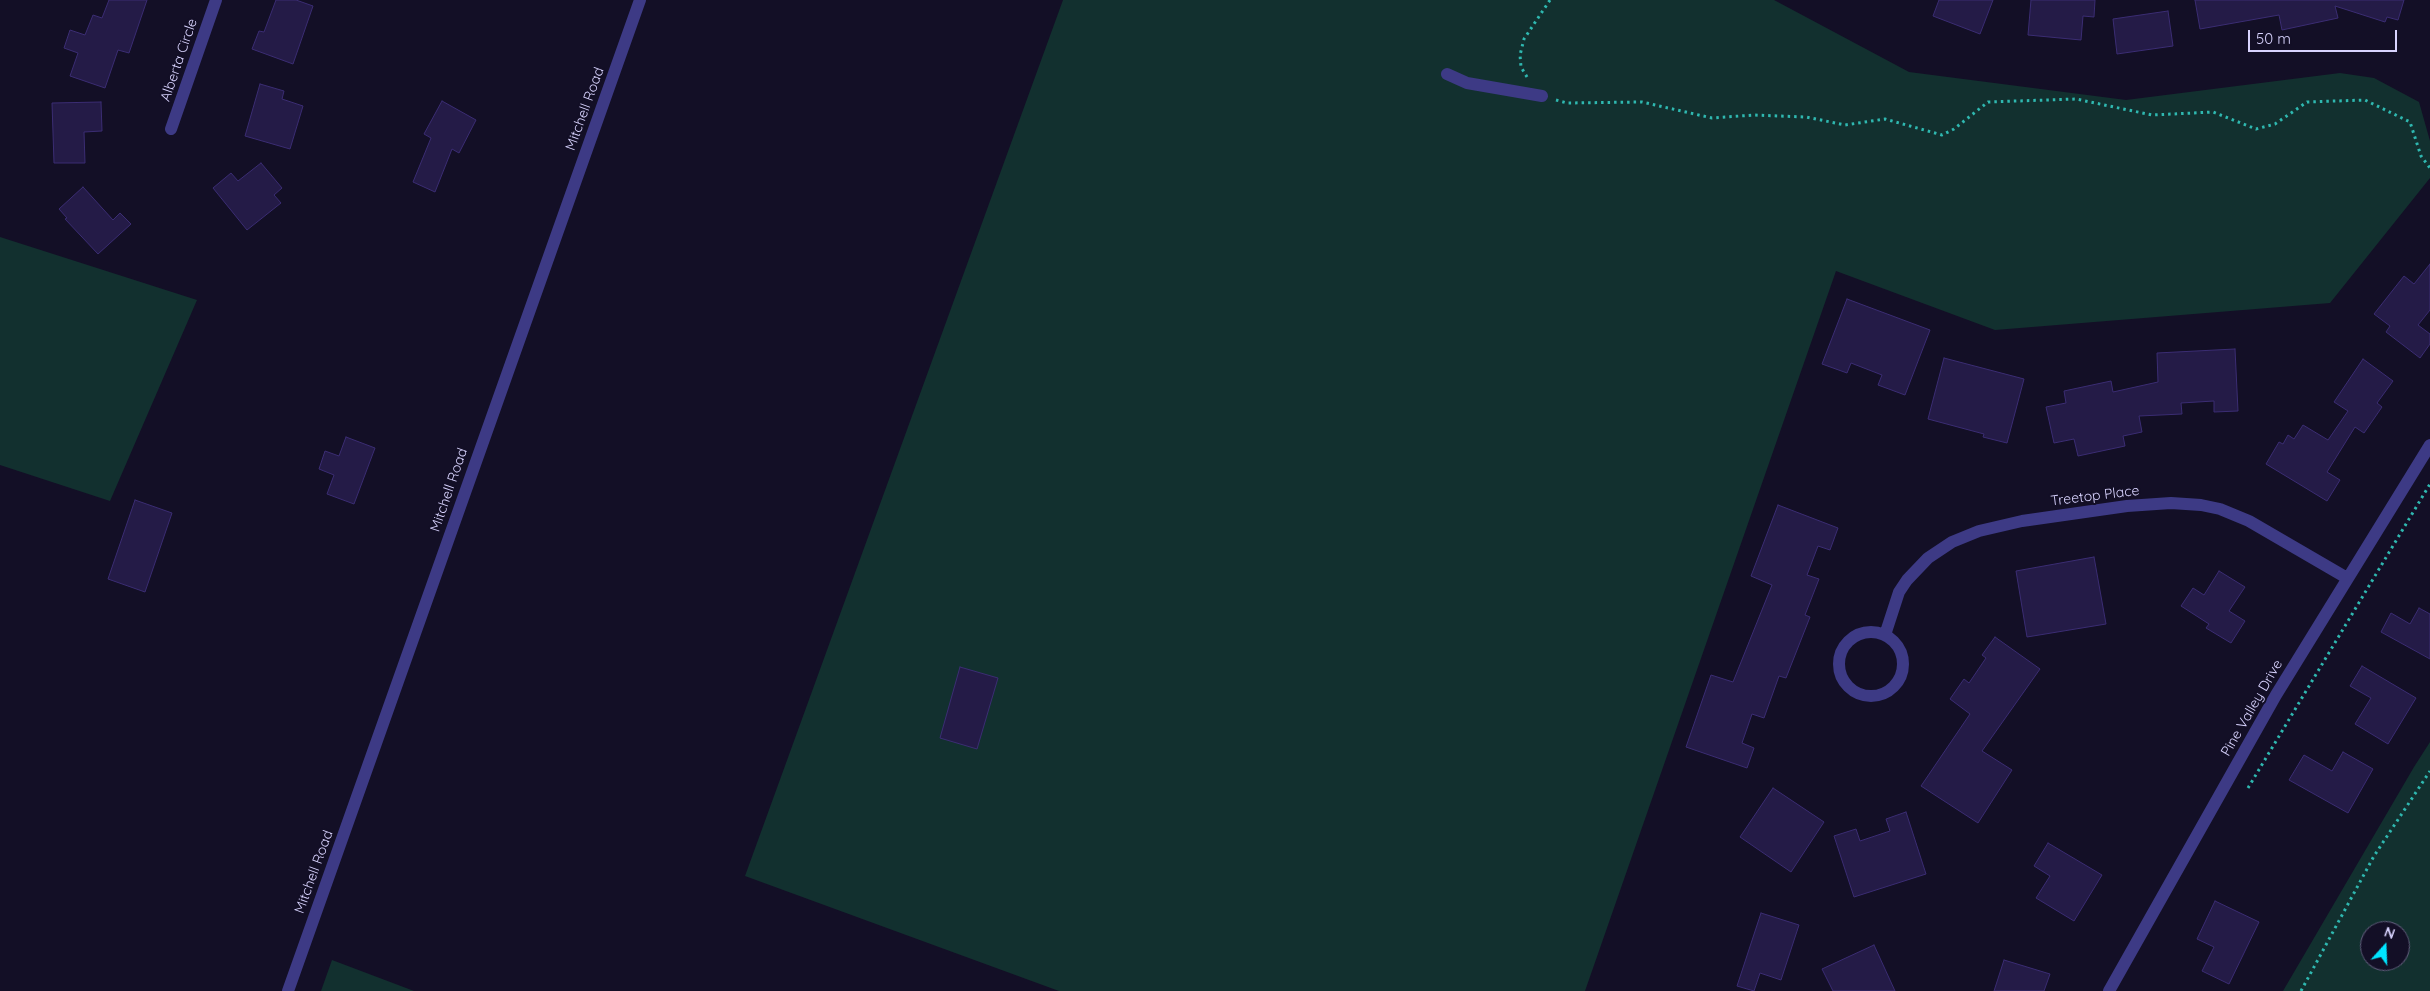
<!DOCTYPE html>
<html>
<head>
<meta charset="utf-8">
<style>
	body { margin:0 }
	#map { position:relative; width:2430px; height:991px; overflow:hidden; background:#130f26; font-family:Quicksand,sans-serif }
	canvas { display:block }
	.north { position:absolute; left:2360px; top:921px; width:50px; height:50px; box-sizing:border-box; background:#130f26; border:1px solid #625e7d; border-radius:50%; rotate:20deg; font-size:14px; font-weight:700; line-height:20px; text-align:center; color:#d9d4ff }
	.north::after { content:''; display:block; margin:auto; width:18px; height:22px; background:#00e5ff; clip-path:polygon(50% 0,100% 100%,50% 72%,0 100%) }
	.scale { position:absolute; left:2248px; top:30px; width:149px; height:22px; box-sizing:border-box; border:2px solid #d9d4ff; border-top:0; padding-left:6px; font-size:15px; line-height:18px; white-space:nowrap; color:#d9d4ff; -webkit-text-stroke:4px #130f26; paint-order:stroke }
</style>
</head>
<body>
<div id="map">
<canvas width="2430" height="991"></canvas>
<div class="north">N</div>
<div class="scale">50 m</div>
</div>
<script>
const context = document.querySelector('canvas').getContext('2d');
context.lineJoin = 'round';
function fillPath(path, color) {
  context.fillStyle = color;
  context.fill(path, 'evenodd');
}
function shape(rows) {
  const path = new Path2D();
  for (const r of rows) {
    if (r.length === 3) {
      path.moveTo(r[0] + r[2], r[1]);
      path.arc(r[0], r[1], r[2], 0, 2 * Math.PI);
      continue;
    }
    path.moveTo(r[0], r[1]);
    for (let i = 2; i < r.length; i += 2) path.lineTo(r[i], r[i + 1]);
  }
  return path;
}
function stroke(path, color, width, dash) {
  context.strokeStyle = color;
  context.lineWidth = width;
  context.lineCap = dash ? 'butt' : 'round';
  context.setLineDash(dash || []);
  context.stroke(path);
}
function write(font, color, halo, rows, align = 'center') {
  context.font = font + ' Quicksand,sans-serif';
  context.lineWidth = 4;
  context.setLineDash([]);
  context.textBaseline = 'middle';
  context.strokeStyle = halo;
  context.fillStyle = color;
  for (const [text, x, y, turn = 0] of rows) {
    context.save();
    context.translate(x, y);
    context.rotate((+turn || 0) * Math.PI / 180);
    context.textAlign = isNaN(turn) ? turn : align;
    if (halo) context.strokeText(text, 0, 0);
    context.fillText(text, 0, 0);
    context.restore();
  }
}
fillPath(shape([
	[1063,0,1774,0,1909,72,2126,100,2340,73,2374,78,2419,102,2430,141,2430,178,2330,303,1995,330,1836,271,1585,991,1059,991,745,876],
	[0,237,197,300,110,501,0,465],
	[2430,742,2430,991,2283,991,2414,767],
	[2370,931,2400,931,2400,961,2370,961],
	[332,960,414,991,321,991]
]), '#12302f');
const building = shape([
	[109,0,147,0,129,53,118,50,105,88,70,76,78,53,64,48,70,30,85,35,93,15,102,18,109,0],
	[276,0,296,0,313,6,293,64,252,49,259,31,264,32,276,0],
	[1939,0,1993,0,1980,34,1933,16,1939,0],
	[2031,0,2095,0,2094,17,2083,16,2081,40,2028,35,2031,0],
	[2195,0,2404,0,2398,20,2387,17,2385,22,2335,6,2338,18,2282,30,2279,15,2200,29,2195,0],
	[2168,11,2173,46,2117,54,2113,19,2168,11],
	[260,84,284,91,282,99,303,106,290,149,245,136,260,84],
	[442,101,476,120,459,153,452,149,435,192,413,182,431,138,424,134,442,101],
	[101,102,102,131,84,132,85,163,54,163,52,103,101,102],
	[261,163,282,188,274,195,281,203,247,230,213,188,231,173,238,181,261,163],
	[83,187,113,220,120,213,131,224,98,254,65,219,67,218,59,209,83,187],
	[2430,264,2430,310,2418,325,2430,334,2430,344,2420,358,2386,332,2390,326,2374,314,2404,276,2414,284,2430,264],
	[1847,299,1930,330,1905,395,1878,385,1882,375,1851,363,1847,373,1822,364,1847,299],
	[2235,349,2238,411,2214,412,2214,401,2181,403,2182,414,2139,416,2142,432,2123,436,2125,446,2078,456,2074,439,2054,443,2046,407,2066,403,2064,391,2111,381,2113,392,2158,382,2157,353,2235,349],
	[1944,358,2024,379,2007,443,1983,437,1984,434,1928,419,1944,358],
	[2363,359,2393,381,2377,403,2382,407,2364,433,2355,427,2327,472,2340,480,2327,501,2266,464,2279,442,2283,444,2288,435,2294,439,2303,425,2328,440,2348,411,2334,402,2363,359],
	[346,437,375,448,354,504,327,494,334,475,319,469,325,451,339,456,346,437],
	[135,500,172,513,145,592,108,579,135,500],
	[1778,505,1838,528,1830,550,1818,546,1807,575,1819,579,1805,615,1810,617,1786,678,1779,676,1764,718,1752,714,1742,743,1754,748,1747,768,1686,747,1711,675,1733,682,1772,585,1751,576,1778,505],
	[2094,557,2106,624,2027,637,2016,571,2094,557],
	[2219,571,2245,587,2229,611,2245,621,2231,643,2206,628,2209,624,2181,606,2193,588,2204,595,2219,571],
	[2419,608,2430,614,2430,659,2381,632,2391,613,2410,624,2419,608],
	[1995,637,2040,669,1982,751,2012,770,1978,823,1921,786,1970,714,1950,699,1964,679,1969,683,1986,658,1982,655,1995,637],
	[2362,666,2416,698,2388,744,2355,724,2371,698,2350,686,2362,666],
	[960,667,998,678,977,749,940,738,960,667],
	[2343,752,2373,769,2348,813,2289,780,2304,755,2332,771,2343,752],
	[1773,788,1824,822,1791,872,1740,837,1773,788],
	[1906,812,1926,874,1854,897,1834,836,1856,829,1860,841,1890,831,1886,819,1906,812],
	[2048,843,2102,875,2074,921,2036,898,2050,876,2034,866,2048,843],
	[2215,901,2259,922,2229,984,2202,971,2214,947,2197,939,2215,901],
	[1761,913,1799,925,1781,980,1760,973,1754,991,1737,986,1761,913],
	[1874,945,1895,991,1833,991,1822,969,1874,945],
	[2004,960,2050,974,2044,991,1994,991,2004,960]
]);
fillPath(building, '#241b47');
stroke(building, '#3b2d73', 1);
stroke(shape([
	[1527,77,1521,67,1520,55,1524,39,1550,0],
	[1556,100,1567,103,1642,102,1712,118,1754,115,1806,117,1845,125,1885,119,1942,135,1954,129,1988,102,2076,99,2152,115,2213,112,2256,129,2275,124,2307,102,2365,100,2410,122,2421,156,2430,168],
	[2248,788,2430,484],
	[2301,991,2374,856,2430,771]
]), '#2fb8b0', 3, [2.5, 4]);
stroke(shape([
	[1447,74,1467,83,1542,96],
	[171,129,216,0],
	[1871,664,32],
	[1885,635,1899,592,1907,580,1928,558,1952,542,1979,531,2022,521,2127,506,2171,503,2201,505,2220,509,2249,521,2347,578],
	[288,991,640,0],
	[2109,991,2276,695,2430,445]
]), '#3d3a85', 12);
write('14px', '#d9d4ff', '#130f26', [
	["Alberta Circle",179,60,-71],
	["Mitchell Road",585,109,-70],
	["Mitchell Road",449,490,-71],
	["Treetop Place",2095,496,-7],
	["Pine Valley Drive",2252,708,-60],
	["Mitchell Road",314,872,-70]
]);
</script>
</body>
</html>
